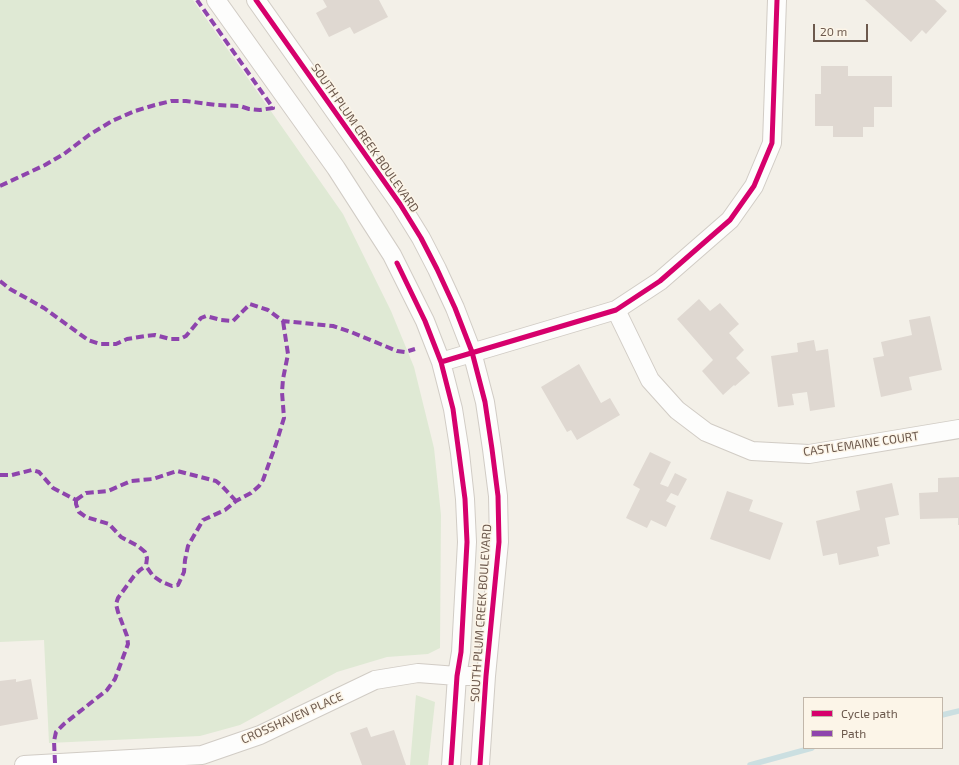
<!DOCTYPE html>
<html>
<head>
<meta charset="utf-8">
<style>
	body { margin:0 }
	#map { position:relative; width:959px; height:765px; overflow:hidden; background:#f3f0e8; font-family:"Exo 2",sans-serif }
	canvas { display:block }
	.legend { position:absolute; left:803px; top:697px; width:140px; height:52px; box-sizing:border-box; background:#fcf5e8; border:1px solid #c2b7aa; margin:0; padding:5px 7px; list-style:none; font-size:12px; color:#6c594d }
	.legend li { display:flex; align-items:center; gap:8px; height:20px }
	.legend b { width:20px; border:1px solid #c2b7aa }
	.scale { position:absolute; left:813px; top:24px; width:55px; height:18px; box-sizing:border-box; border:2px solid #6c594d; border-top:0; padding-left:5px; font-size:12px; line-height:14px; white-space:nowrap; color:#6c594d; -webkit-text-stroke:3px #fcf5e8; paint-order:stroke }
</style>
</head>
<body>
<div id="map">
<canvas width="959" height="765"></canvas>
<ul class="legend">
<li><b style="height:5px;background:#d6006c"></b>Cycle path</li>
<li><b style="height:5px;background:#8e44ad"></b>Path</li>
</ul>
<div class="scale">20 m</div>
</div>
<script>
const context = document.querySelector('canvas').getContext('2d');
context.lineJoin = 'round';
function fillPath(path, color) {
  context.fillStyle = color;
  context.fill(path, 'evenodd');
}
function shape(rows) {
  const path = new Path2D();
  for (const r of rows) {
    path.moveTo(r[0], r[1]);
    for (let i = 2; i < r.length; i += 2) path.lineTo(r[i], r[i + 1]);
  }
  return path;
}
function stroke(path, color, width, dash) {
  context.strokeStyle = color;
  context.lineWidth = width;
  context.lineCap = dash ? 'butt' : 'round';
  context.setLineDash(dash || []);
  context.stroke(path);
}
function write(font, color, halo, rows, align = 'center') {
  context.font = font + ' "Exo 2",sans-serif';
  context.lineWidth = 3;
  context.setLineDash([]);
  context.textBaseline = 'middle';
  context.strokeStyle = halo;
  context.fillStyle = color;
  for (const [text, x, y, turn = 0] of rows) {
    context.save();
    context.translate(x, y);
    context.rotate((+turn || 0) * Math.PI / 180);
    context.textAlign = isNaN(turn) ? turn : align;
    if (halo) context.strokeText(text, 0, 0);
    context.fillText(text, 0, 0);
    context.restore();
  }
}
fillPath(shape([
	[0,0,193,0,343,214,391,311,414,367,434,448,441,515,440,648,428,654,387,657,337,672,240,725,200,736,49,743,44,640,0,642],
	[416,695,435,702,428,765,410,765]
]), '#dfe9d4');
stroke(shape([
	[942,715,959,711],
	[750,765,812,748]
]), '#cbdfe1', 5.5);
fillPath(shape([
	[323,0,379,0,388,17,354,34,350,27,329,37,316,13,327,7],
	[865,0,935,0,947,11,926,34,922,30,911,42],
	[821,66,848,66,848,76,892,76,892,107,874,107,874,127,863,127,863,137,833,137,833,126,815,126,815,94,821,94],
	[699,299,710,311,720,303,739,324,729,333,744,350,736,358,750,373,735,386,734,385,723,395,702,371,713,360,677,319],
	[930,316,942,370,909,377,912,390,881,397,873,358,884,356,881,342,912,335,909,320],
	[814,340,816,351,828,349,835,407,810,411,807,392,792,394,794,405,778,407,771,356,798,352,797,343],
	[579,364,601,403,610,398,620,415,577,440,571,430,567,432,541,387],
	[650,452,671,462,660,484,668,487,675,473,687,479,678,496,671,493,666,501,676,506,666,527,651,520,647,528,626,518,640,489,633,485],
	[959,477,959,525,958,525,958,518,920,519,919,493,938,492,938,478],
	[892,483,899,515,885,518,890,544,877,547,879,556,839,565,837,553,823,556,816,521,860,510,856,491],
	[727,491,753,500,749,511,783,523,770,560,710,539],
	[16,679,16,682,31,679,38,719,0,726,0,681],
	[367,727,371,737,394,730,406,765,362,765,350,733]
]), '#dfd8d1');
const minor = shape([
	[216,0,336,168,392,255,425,321,441,362,453,409,460,453,465,499,467,542,461,652,457,676,451,765],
	[256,0,362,150,400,204,421,238,437,269,455,308,472,352,485,402,492,449,498,496,499,542,486,676,480,765],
	[616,310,650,380,677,410,706,432,752,451,809,454,959,429],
	[441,362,616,310,660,281,730,220,754,186,772,143,777,0],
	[24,765,202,755,260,735,375,680,418,673,457,676,486,676]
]);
stroke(minor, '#d1ccc5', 20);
stroke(minor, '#fdfdfc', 18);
stroke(shape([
	[0,186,45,165,64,154,89,135,112,121,135,111,155,105,171,101,186,101,216,105,240,106,249,109,260,110,273,108,197,0],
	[0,281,10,289,44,308,88,340,100,344,116,344,127,339,146,336,155,335,170,339,180,339,186,336,201,318,206,316,221,320,233,321,250,304,268,310,283,321,333,326,351,332,397,351,405,352,415,349],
	[0,475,12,475,32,470,39,472,53,488,76,500],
	[76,500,76,504,79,512,86,517,109,524,121,537,138,546,145,552,147,558,146,566,153,576,162,582,172,586,178,585,184,572,185,560,188,546,203,520,225,510,236,501,251,493,259,486,263,480,276,444,284,418,282,392,283,379,288,354,283,321],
	[76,500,86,493,108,491,131,481,153,479,177,471,216,481,221,485,236,501],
	[55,763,54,741,56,732,64,724,107,690,115,679,128,644,127,636,118,612,116,604,118,598,134,576,140,570,146,566]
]), '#8e44ad', 4, [8, 4]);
stroke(shape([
	[256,0,362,150,400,204,421,238,437,269,455,308,472,352,485,402,492,449,498,496,499,542,486,676,480,765],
	[397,263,425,321,441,362,453,409,465,499,467,542,461,652,457,676,451,765],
	[441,362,616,310,660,281,730,220,754,186,772,143,777,0]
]), '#d6006c', 5);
write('12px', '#6c594d', '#fcf5e8', [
	["SOUTH PLUM CREEK BOULEVARD",365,138,55],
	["CASTLEMAINE COURT",861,444,-8],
	["SOUTH PLUM CREEK BOULEVARD",481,613,-86],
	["CROSSHAVEN PLACE",292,718,-24]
]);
</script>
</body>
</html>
